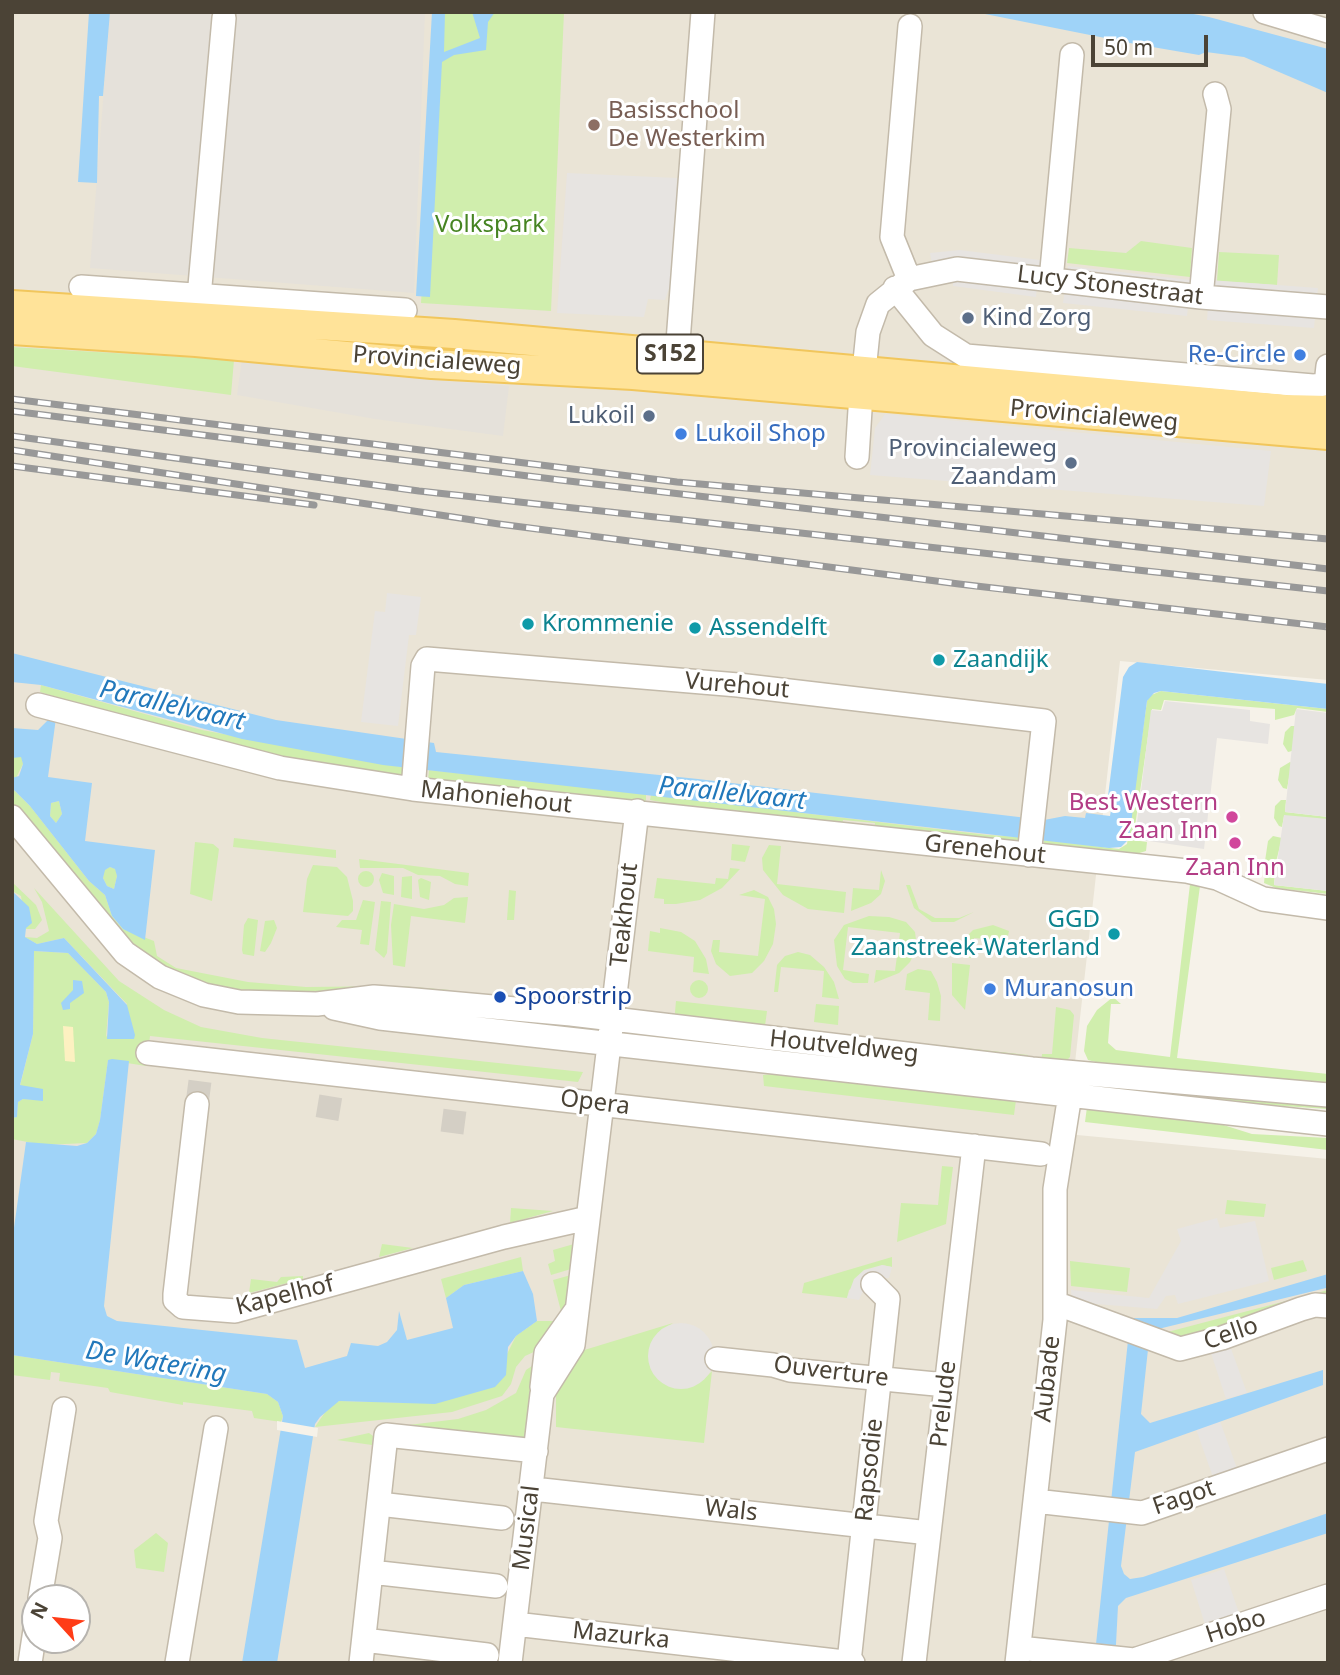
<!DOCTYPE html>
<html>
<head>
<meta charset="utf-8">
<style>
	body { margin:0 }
	#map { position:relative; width:1340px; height:1675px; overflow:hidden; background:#f6f2e9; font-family:"Noto Sans",sans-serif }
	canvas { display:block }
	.frame { position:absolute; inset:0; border:14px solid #4b4336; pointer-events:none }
	.north { position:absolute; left:21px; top:1584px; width:70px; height:70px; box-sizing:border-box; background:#fff; border:2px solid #b7b4af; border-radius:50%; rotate:297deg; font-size:19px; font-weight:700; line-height:28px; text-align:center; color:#4b4336 }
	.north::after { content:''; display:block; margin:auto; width:24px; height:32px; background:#ff3c17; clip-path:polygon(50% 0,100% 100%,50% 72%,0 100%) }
	.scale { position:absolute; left:1091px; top:35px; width:117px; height:32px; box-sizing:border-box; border:4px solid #4b4336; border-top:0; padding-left:9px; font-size:21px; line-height:24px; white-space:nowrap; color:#4b4336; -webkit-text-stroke:5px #fff; paint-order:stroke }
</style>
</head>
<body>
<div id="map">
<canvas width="1340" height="1675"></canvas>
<div class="frame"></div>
<div class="north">N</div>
<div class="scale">50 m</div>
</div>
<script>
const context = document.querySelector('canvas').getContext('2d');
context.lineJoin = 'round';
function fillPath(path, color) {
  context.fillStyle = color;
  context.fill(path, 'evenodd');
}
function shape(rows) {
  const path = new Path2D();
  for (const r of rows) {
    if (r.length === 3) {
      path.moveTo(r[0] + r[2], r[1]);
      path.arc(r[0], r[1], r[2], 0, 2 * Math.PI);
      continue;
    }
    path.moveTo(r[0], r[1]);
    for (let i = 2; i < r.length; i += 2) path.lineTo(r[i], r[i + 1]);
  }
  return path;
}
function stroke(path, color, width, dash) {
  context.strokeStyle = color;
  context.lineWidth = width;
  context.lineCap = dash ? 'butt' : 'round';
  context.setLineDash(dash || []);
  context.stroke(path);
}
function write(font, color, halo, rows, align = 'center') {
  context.font = font + ' "Noto Sans",sans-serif';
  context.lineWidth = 6;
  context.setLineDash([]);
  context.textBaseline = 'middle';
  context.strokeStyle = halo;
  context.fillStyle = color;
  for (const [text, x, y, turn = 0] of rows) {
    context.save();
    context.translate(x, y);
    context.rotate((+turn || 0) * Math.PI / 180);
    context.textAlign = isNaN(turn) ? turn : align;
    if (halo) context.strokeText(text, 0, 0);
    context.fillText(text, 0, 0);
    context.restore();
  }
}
fillPath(shape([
	[12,12,1328,12,1328,680,1120,661,1067,1134,1328,1159,1328,1663,12,1663],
	[35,1598,77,1598,77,1640,35,1640]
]), '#eae4d6');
fillPath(shape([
	[110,12,425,12,414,293,90,268],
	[242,359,391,371,396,377,509,386,503,436,375,419,237,395]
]), '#e5e1da');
fillPath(shape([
	[439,12,564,12,551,311,421,303],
	[1141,241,1192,248,1190,277,1067,263,1069,248,1126,253],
	[1219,252,1279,255,1277,285,1217,281],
	[12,347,234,360,231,395,12,366],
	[41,685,202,730,408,768,407,776,328,768,167,731,40,692],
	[1161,691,1328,709,1328,712,1297,708,1294,715,1275,720,1275,709,1164,700,1161,710,1152,709,1133,840,1147,842,1146,851,1133,855,1044,844,1044,840,1119,849,1127,844,1147,701,1149,696],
	[1291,726,1295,726,1328,742,1288,752,1283,744,1285,732],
	[16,756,22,757,23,764,15,780,12,778,12,758],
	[1290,762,1328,782,1289,778,1287,789,1283,788,1278,780,1280,768],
	[429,770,646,794,646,800,643,805,428,781],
	[12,788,30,806,89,881,105,895,112,916,123,929,154,941,157,956,176,968,248,982,306,987,399,986,450,990,450,1000,234,991,202,986,142,956,12,806],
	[651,795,988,835,1021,837,1016,842,874,831,875,823,843,820,842,827,661,806,661,802,650,800],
	[1281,800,1286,800,1285,812,1328,817,1328,820,1284,816,1282,827,1279,826,1274,818,1275,806],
	[59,801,62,814,56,823,50,816,51,803],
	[1273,836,1282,838,1276,862,1265,861,1268,841],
	[234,838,336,850,336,858,233,847],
	[195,842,213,844,219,849,212,901,190,894],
	[732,844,750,846,745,862,731,860],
	[769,845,781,846,777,884,846,892,844,913,808,909,783,895,763,870,762,858],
	[359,859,469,873,468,886,455,884,440,876,418,875,403,868,360,868],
	[313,865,337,867,347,877,353,901,353,911,348,916,303,912,307,879],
	[110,867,116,869,117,876,114,889,107,886,103,878,104,870],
	[730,868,740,869,722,888,700,900,676,904,664,904,664,899,654,898,657,878,715,884,716,878,728,879],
	[881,870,885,881,881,894,871,903,851,911,853,888,879,890],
	[366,879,8],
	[1269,871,1275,873,1274,885,1328,891,1328,894,1276,888,1264,883,1265,873],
	[382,873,394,876,394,895,383,893,379,880],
	[412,876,412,899,401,897,402,877],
	[421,878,431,882,429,900,420,897,418,880],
	[12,882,36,905,42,920,35,929,26,929,21,896,12,891],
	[1190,884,1200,886,1177,1058,1328,1074,1328,1086,1107,1065,1088,1060,1084,1051,1087,1026,1097,1010,1113,997,1121,1004,1111,1004,1108,1043,1116,1050,1170,1057],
	[906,885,910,885,919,909,935,918,959,918,974,912,954,922,932,922,914,908],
	[34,888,119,981,164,1010,201,1027,262,1038,583,1072,578,1082,150,1036,146,1066,108,1060,100,1120,96,1134,87,1143,43,1145,12,1139,12,1118,17,1117,18,1102,23,1099,43,1100,20,1086,33,1034,34,951,68,953,106,992,109,1002,106,1037,127,1004,64,938,37,944,25,937,37,938,49,931,42,902],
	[509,890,516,891,514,920,507,920],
	[754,890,768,897,774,909,776,924,773,944,764,961,752,973,730,976,716,964,711,951,713,940,720,940,719,952,758,956,765,899,739,895],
	[468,897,465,923,411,916,405,967,393,965,391,925,394,904,424,909,444,905,454,898],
	[363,900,375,902,369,945,360,944,362,930,336,927,342,920,356,920],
	[381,901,391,902,387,953,384,958,375,950],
	[869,916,889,917,906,922,915,932,917,947,910,962,899,973,874,983,876,970,895,971,900,933,848,927,843,970,869,974,868,983,853,983,845,979,837,966,834,940,844,925],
	[248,918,258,920,254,956,243,954,242,950,244,925],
	[274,920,277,928,271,943,265,952,260,951,265,921],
	[993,925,1009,931,1007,941,974,938,971,958,954,956,960,943,973,930],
	[660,928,681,932,695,941,706,959,709,974,693,972,694,957,648,951,650,931,660,933],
	[798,952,810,955,824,967,834,982,839,999,822,997,824,971,781,967,778,992,774,992,777,965,785,956],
	[952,963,970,965,965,1010,952,995],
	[918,969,931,971,937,982,941,996,940,1021,928,1020,930,993,905,990,907,974],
	[699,989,9],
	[676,1001,767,1011,765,1026,1028,1055,1027,1063,674,1023],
	[816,1004,839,1006,838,1025,814,1022],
	[1056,1007,1070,1010,1074,1015,1070,1057,1063,1064,1041,1064,1042,1054,1052,1054],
	[785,1073,1016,1100,1014,1115,764,1086,763,1075],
	[1090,1084,1328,1101,1328,1109,1253,1104,1225,1107,1089,1087],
	[1087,1107,1214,1122,1252,1134,1328,1138,1328,1150,1085,1122],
	[942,1166,953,1167,946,1224,897,1242,901,1203,938,1205],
	[1227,1200,1266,1204,1264,1217,1225,1214],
	[511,1208,553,1211,510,1223],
	[382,1244,413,1248,379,1257],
	[574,1244,571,1269,551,1275,548,1264,555,1261,553,1250],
	[521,1257,523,1271,464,1285,446,1298,441,1279],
	[892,1257,892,1267,882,1265,849,1290,847,1298,802,1293,804,1283],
	[1303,1260,1307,1271,1274,1280,1271,1268],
	[1070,1261,1130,1268,1127,1292,1071,1286],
	[571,1275,568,1305,562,1315,553,1280],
	[303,1276,303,1279,249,1293,251,1279,277,1282,281,1277],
	[1328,1290,1328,1298,1184,1344,1156,1335],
	[537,1321,556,1321,536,1351,525,1356,516,1367,511,1384,502,1396,452,1412,315,1427,330,1405,339,1401,416,1403,506,1356,516,1336],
	[673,1323,661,1331,703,1380,712,1371,704,1443,556,1427,556,1387,581,1351],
	[12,1355,267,1394,278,1402,283,1416,281,1422,254,1418,252,1411,183,1402,183,1405,110,1392,108,1388,59,1381,60,1373,51,1372,50,1380,12,1375],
	[535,1364,526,1434,522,1442,392,1427,458,1419,486,1410,516,1393,526,1370],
	[369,1433,373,1436,372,1445,337,1440],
	[156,1533,168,1543,164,1572,136,1568,134,1550]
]), '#d0eead');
fillPath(shape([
	[63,1026,73,1027,75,1062,65,1061]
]), '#fdf1c1');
fillPath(shape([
	[567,173,677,178,673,277,665,300,648,299,644,317,557,313],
	[960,250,1040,260,1036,297,953,286,954,264,932,264,930,253],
	[1068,266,1191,280,1187,316,1063,303],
	[1210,280,1318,288,1314,328,1207,320],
	[885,414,1271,451,1264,506,870,475,875,428],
	[387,593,421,597,416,635,409,635,398,726,361,722,375,611,385,612],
	[1165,701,1250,710,1250,721,1270,724,1268,744,1217,738,1204,849,1135,839,1151,710,1162,711],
	[1296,709,1328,713,1328,817,1285,812],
	[1284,815,1328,819,1328,891,1274,885],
	[1217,1218,1220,1228,1255,1221,1269,1281,1178,1304,1175,1295,1166,1296,1157,1309,1072,1302,1071,1290,1149,1298,1181,1241,1177,1229],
	[882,1265,892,1267,889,1278,875,1278,865,1287,859,1300,847,1298,854,1279,864,1270],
	[681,1356,33],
	[1229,1343,1247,1393,1226,1399,1210,1350],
	[1220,1421,1239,1474,1215,1483,1196,1429],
	[1224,1569,1242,1622,1208,1634,1191,1580]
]), '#e7e4e1');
fillPath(shape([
	[89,12,110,12,103,96,99,96,97,183,78,182],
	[432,12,445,12,444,52,480,38,472,12,495,12,488,22,486,50,454,55,442,62,430,297,416,296],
	[975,12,1183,12,1209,17,1328,49,1328,93,1244,57,1206,52,1199,55,1135,44],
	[12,653,276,720,434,743,436,752,698,779,1044,820,1065,816,1085,818,1086,813,1110,816,1113,797,1108,796,1123,677,1129,667,1137,662,1328,684,1328,709,1161,691,1154,693,1147,701,1129,839,1121,847,1109,848,383,765,242,739,41,685,12,682],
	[50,718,56,718,48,777,92,783,85,841,155,850,145,940,123,929,112,916,105,895,89,881,30,806,12,788,12,778,19,776,23,764,21,757,12,758,12,728,38,730],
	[59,801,62,814,56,823,50,816,51,803],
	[110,867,115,869,117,876,114,889,107,886,103,878,105,870],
	[12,891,29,907,32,923,26,928,25,937,37,944,64,938,127,1005,135,1035,134,1039,107,1039,109,1002,106,992,68,953,34,951,33,1034,20,1085,43,1089,43,1101,23,1099,18,1102,17,1117,12,1118],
	[73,980,82,981,84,993,70,1003,70,1009,63,1010,61,1003,73,990],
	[112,1059,129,1061,104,1306,107,1316,117,1321,297,1340,305,1368,347,1356,351,1343,378,1346,387,1342,397,1330,399,1311,407,1340,453,1328,446,1298,464,1285,523,1271,533,1294,537,1321,516,1336,508,1347,506,1375,495,1387,435,1404,339,1401,320,1417,315,1424,277,1663,242,1663,283,1416,278,1402,267,1394,12,1355,12,1242,26,1142,77,1146,87,1143,96,1134,100,1120,108,1060],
	[1328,1274,1326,1288,1150,1331,1141,1414,1150,1423,1323,1370,1323,1385,1135,1452,1121,1566,1124,1574,1130,1579,1143,1577,1328,1513,1328,1533,1126,1598,1118,1606,1115,1663,1094,1663,1129,1331,1133,1318,1177,1318]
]), '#9fd3f8');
fillPath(shape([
	[277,1421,318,1428,317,1437,277,1430]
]), '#f6f2e9');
stroke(shape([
	[197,1104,200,1081],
	[327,1119,331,1095],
	[452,1133,455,1110]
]), '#d4cfc5', 23, [23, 11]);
const minor = shape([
	[1265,12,1328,31],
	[909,279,892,237,910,26],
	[1051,280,1072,55],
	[81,287,405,310],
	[895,288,933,335,966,356,1313,386,1326,384,1328,366],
	[1201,297,1219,109,1215,94],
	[198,308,224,18],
	[676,368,703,12],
	[864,371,868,332,878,304,909,279,957,269,1201,297,1328,307],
	[857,457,861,394],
	[38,705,280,768,413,789,1187,871,1217,878,1263,899,1328,908],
	[413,789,423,666,427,659,738,685,1044,721,1029,855],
	[12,817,125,953,160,977,204,995,239,1002,317,1004,374,997,415,1000,571,1014,1032,1069,1328,1095],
	[334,1008,380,1018,1328,1124],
	[148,1053,1041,1154],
	[197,1104,175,1294,175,1300,183,1307,235,1311,504,1237,588,1218],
	[1055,1303,1180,1349,1222,1338,1301,1309,1315,1305,1328,1306],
	[717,1359,773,1365,790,1370,946,1385],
	[542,1387,546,1353,575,1312],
	[533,1489,929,1533],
	[1035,1501,1142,1513,1328,1449],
	[379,1504,502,1518],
	[371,1572,496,1586],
	[40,1598,50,1538,46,1521,64,1409],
	[515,1624,853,1663],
	[364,1640,487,1655],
	[1019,1648,1134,1660,1328,1596],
	[849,1662,888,1299,873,1284],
	[30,1663,35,1630],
	[177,1663,216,1428],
	[361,1663,386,1435,536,1451],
	[510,1663,542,1394,573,1345,637,811],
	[914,1663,974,1146],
	[1017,1663,1055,1320,1055,1189,1072,1082]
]);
const major = shape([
	[12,305,454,334,1285,409,1328,410],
	[12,330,196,342,432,364,633,375,1328,435]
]);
stroke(minor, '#c3baaa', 26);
stroke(major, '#f1c65c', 32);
stroke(minor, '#fff', 23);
stroke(major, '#ffe399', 28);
const rail = shape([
	[12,399,677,482,1328,539],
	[12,411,560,480,1328,569],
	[12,436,419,491,1328,591],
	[12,450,499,524,959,584,1328,627],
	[12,466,314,505]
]);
stroke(rail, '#989898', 7);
stroke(rail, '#fff', 4.5, [13]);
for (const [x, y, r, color] of [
	[594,125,7,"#8d6e63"],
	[968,318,7,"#5c6f8a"],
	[1300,355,7,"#3f7fe0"],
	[649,416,7,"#5c6f8a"],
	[681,434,7,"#3f7fe0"],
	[1071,463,7,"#5c6f8a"],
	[528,624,7,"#0f9aa8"],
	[695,628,7,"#0f9aa8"],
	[939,660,7,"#0f9aa8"],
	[1232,817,7,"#d1479c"],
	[1235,843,7,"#d1479c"],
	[1114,934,7,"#0f9aa8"],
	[990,989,7,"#3f7fe0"],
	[500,997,7,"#1a4fb4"]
]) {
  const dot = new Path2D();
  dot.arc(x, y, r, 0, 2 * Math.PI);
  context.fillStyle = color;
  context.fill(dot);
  stroke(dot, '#fff', 2.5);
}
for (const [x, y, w] of [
	[670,354,66]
]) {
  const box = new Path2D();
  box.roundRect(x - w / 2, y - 19.5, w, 39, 5);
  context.fillStyle = '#fff';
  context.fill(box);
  stroke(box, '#4b4336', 2);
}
write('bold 23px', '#4b4336', null, [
	["S152",670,354]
]);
write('24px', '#785e54', '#fff', [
	["Basisschool",608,111],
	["De Westerkim",608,139]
], 'left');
write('24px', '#468422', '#fff', [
	["Volkspark",490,225]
]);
write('24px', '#4b4336', '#fff', [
	["Lucy Stonestraat",1110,286,7],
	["Provincialeweg",437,361,4],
	["Provincialeweg",1094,416,5],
	["Vurehout",737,686,5],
	["Mahoniehout",496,798,6],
	["Grenehout",985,850,6],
	["Teakhout",625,915,-84],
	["Houtveldweg",844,1047,6],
	["Opera",595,1103,7],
	["Kapelhof",285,1296,-14],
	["Cello",1231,1334,-19],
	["Ouverture",831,1372,7],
	["Aubade",1048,1379,-84],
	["Prelude",944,1404,-84],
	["Rapsodie",870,1470,-84],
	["Fagot",1184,1498,-19],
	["Wals",731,1511,6],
	["Musical",527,1528,-83],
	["Hobo",1236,1627,-18],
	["Mazurka",621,1636,6]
]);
write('24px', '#4e5e75', '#fff', [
	["Kind Zorg",982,318,"left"],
	["Lukoil",635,416],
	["Provincialeweg",1057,449],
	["Zaandam",1057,477]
], 'right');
write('24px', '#366cbe', '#fff', [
	["Re-Circle",1286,355,"right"],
	["Lukoil Shop",695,434],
	["Muranosun",1004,989]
], 'left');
write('24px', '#0d838f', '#fff', [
	["Krommenie",542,624],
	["Assendelft",709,628],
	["Zaandijk",953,660],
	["GGD",1100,920,"right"],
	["Zaanstreek-Waterland",1100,948,"right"]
], 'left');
write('24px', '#b23c85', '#fff', [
	["Best Western",1218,803],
	["Zaan Inn",1218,831],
	["Zaan Inn",1235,868,"center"]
], 'right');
write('24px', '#164399', '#fff', [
	["Spoorstrip",514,997]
], 'left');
write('italic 26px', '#2178bb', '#fff', [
	["Parallelvaart",172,706,13],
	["Parallelvaart",732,794,6],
	["De Watering",156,1363,10]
]);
</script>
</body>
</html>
